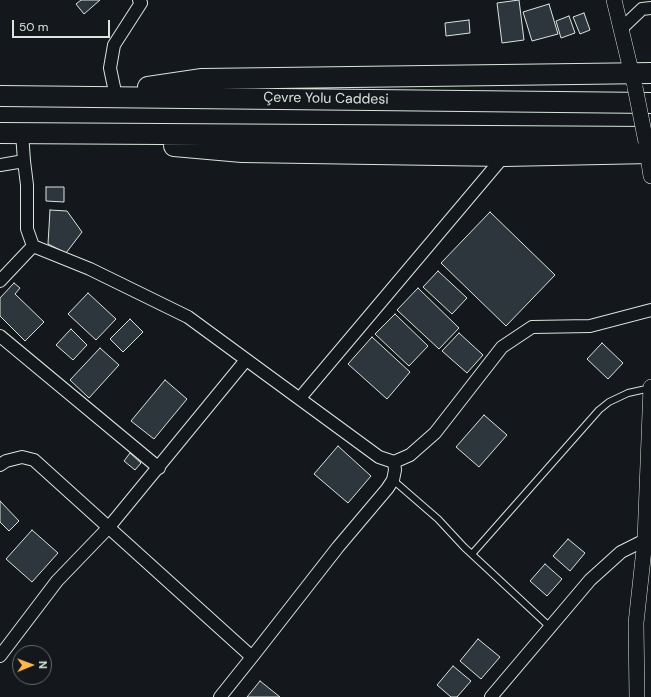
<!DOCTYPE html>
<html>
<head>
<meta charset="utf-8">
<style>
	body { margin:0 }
	#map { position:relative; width:651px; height:697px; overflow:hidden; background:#14181c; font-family:"DM Sans",sans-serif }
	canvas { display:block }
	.north { position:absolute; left:12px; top:645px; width:40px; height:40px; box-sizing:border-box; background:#14181c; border:1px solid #626a69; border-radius:50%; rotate:89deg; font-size:11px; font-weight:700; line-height:16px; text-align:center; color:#d8e6dc }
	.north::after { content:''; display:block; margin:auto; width:14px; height:18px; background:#ffb74d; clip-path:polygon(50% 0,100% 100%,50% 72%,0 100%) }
	.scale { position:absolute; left:12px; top:20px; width:98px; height:18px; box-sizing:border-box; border:2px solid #d8e6dc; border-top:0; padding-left:5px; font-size:12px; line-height:14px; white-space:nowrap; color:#d8e6dc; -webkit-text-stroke:3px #14181c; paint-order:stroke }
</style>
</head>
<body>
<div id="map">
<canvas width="651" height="697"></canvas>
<div class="north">N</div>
<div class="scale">50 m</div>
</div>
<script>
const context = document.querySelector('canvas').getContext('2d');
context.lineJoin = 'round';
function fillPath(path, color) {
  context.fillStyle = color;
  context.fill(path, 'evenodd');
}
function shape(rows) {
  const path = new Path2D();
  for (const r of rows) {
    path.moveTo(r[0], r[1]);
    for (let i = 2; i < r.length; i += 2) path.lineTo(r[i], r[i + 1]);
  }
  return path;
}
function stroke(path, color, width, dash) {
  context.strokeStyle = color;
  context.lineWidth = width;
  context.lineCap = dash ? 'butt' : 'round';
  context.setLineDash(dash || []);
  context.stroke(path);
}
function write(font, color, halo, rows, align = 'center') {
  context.font = font + ' "DM Sans",sans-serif';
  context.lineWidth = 3;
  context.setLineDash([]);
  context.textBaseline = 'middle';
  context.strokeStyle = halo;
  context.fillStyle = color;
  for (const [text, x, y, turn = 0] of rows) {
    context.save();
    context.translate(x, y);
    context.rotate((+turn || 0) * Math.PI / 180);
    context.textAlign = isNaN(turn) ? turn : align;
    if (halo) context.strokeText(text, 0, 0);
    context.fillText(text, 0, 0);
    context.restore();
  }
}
const building = shape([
	[81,0,100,0,84,14,76,4,81,0],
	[519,0,524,40,502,43,497,3,519,0],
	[549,4,558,34,532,41,523,12,549,4],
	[584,13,590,30,580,34,573,17,584,13],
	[569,16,575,33,561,38,556,21,569,16],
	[469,20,470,33,446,36,445,23,469,20],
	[46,187,64,187,64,202,46,201,46,187],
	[50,210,67,211,82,232,66,253,48,244,50,210],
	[490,212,555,275,506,326,441,263,490,212],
	[438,271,467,298,452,314,423,287,438,271],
	[14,283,20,288,15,294,44,322,25,341,0,316,0,298,14,283],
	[418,288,459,328,439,349,397,310,418,288],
	[88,293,116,319,96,340,68,314,88,293],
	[395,314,428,346,409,366,375,334,395,314],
	[130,319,143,332,123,352,110,339,130,319],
	[71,329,87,345,73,360,56,345,71,329],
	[459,333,483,355,467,373,442,351,459,333],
	[372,337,410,372,387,399,348,364,372,337],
	[602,343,623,363,608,379,587,359,602,343],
	[100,348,119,365,89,398,70,380,100,348],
	[165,380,187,399,154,439,131,421,165,380],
	[484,415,507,435,479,467,456,447,484,415],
	[338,446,371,476,348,503,314,474,338,446],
	[130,453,141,463,135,470,124,461,130,453],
	[0,501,19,521,9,531,0,522,0,501],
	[32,530,58,553,32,582,6,559,32,530],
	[568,539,585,553,570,571,553,556,568,539],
	[545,564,562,579,547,596,530,581,545,564],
	[478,639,500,657,481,679,460,661,478,639],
	[453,666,471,681,457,697,451,697,437,685,453,666],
	[260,681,280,697,247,697,260,681]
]);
fillPath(building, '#2c363c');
stroke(building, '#d8e6dc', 1);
const service = shape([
	[393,480,438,519,464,547,550,627],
	[472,554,599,410,609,402,628,393,651,388]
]);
const minor = shape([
	[621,29,642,9,651,8],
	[115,92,110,68,114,45,141,3,139,0],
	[24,161,27,185,27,229,33,246,90,269,188,317,379,457,394,462,410,455,435,433,502,347,532,327,590,326,651,310],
	[0,165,24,161,22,133],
	[0,281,33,246],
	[0,336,159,468],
	[300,398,504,156],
	[0,465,6,461,22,457,34,460,252,657,338,547,387,489,393,480,395,470,394,462],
	[0,656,57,581,109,527,246,360],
	[220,697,252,657],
	[491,697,590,580,621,552,645,540]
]);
const tertiary = shape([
	[614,0,634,83],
	[646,144,651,176],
	[637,697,636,623,645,540,651,387]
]);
const trunk = shape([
	[148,87,202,79,651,73],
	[0,96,651,103],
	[0,133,651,137],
	[174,146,242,152,504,156,651,153]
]);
stroke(service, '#d8e6dc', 8);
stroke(minor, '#d8e6dc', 14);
stroke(tertiary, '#d8e6dc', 16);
stroke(trunk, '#d8e6dc', 22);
stroke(service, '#14181c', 6);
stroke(minor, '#14181c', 12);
stroke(tertiary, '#14181c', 15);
stroke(trunk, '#14181c', 20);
const tertiaryBridge = shape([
	[635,87,646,142]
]);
stroke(tertiaryBridge, '#d8e6dc', 16, []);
stroke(tertiaryBridge, '#14181c', 15);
write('14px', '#d8e6dc', '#14181c', [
	["Çevre Yolu Caddesi",326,99,1]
]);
</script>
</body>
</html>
